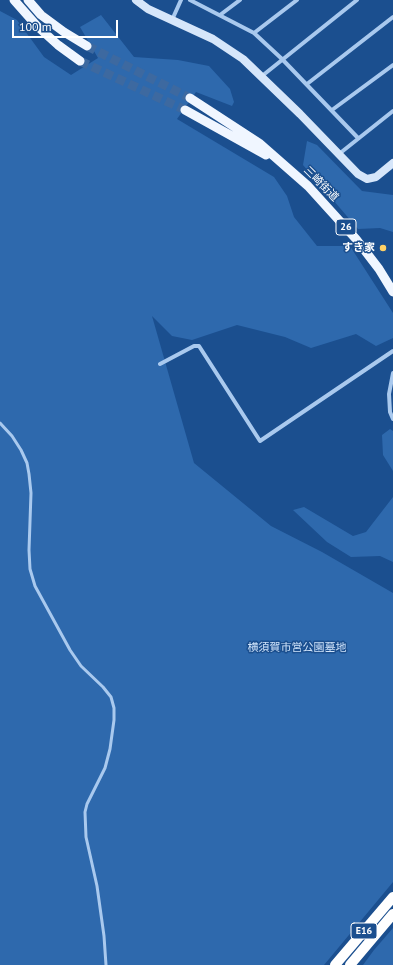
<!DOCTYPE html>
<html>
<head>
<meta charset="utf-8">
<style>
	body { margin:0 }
	#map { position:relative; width:393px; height:965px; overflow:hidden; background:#1b4f8f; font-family:"PT Sans",sans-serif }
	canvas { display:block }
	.scale { position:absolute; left:12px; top:20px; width:106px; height:18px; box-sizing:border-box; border:2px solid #fff; border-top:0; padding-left:5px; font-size:12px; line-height:14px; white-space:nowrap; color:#fff; -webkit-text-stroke:3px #1b4f8f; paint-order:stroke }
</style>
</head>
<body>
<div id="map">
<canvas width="393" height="965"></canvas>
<div class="scale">100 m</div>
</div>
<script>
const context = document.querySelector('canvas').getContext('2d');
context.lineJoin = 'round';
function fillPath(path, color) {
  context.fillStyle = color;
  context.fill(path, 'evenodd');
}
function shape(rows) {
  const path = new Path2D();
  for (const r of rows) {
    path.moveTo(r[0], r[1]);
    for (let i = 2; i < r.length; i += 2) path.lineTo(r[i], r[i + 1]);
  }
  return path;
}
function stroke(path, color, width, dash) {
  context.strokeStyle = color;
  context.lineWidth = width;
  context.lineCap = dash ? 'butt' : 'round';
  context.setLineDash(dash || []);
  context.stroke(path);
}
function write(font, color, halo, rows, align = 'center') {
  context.font = font + ' "PT Sans","Noto Sans JP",sans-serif';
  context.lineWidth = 3;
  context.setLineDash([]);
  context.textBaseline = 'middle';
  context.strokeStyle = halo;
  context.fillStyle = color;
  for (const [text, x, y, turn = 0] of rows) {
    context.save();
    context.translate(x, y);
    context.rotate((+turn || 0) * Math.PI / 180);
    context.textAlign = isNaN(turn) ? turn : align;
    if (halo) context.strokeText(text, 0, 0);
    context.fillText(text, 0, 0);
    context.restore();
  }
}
fillPath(shape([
	[0,11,17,20,44,57,71,75,98,58,80,27,101,15,134,57,178,60,209,66,230,89,234,102,232,106,196,92,177,119,274,177,287,196,294,217,317,246,350,246,393,313,393,338,376,346,356,334,311,348,285,337,237,325,192,340,172,336,152,316,194,463,271,526,322,552,393,593,393,882,324,965,0,965],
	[307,141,317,145,362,191,393,195,393,232,380,228,358,229,303,165],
	[390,429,393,431,393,471,383,455,382,435],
	[393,497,393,562,380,556,351,557,327,542,293,510,304,507,353,536,366,532],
	[393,928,393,965,363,965,374,950]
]), '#2e69ad');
stroke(shape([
	[87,46,190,98],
	[80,61,185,110]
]), '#3d69a0', 9, [9, 4.5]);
stroke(shape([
	[0,423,12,436,21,450,27,463,29,474,31,493,29,550,30,569,35,586,70,650,81,666,103,687,111,697,114,708,114,720,110,749,105,768,87,804,85,812,86,837,97,886,104,936,106,965]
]), '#a9c9ee', 3);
stroke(shape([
	[190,0,254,33,282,59,358,138],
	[220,15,240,0],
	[172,20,181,0],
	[254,33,297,0],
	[262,76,357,0],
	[307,84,393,17],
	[332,110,393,65],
	[339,154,393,111],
	[160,364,194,346,199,346,260,441,393,351],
	[393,373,389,394,390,412,393,419]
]), '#a9c9ee', 4);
stroke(shape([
	[136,0,148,9,213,39,243,59,300,114,358,174,367,179,376,177,393,163]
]), '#d6e6fa', 8);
stroke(shape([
	[14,0,37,26,58,45,80,61],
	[28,0,41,15,64,32,87,46],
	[190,98,259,143,308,186,356,239,379,269,393,292],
	[185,110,266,155]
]), '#f0f6ff', 9);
stroke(shape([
	[335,965,393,897],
	[350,965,393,914]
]), '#fff', 10);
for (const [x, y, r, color] of [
	[383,248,4,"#ffd166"]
]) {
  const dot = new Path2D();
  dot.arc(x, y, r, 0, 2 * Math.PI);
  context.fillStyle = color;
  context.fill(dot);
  stroke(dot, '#1b4f8f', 1.5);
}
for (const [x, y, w] of [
	[346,227,20],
	[364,931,26]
]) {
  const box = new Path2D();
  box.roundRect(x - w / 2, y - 8, w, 16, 3);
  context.fillStyle = '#1b4f8f';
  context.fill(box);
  stroke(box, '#fff', 1);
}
write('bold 10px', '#fff', null, [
	["26",346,227],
	["E16",364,931]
]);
write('11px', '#fff', '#1b4f8f', [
	["三崎街道",321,184,45]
]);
write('bold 11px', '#fff', '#1b4f8f', [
	["すき家",375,248]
], 'right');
write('11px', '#cfe3fa', '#1b4f8f', [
	["横須賀市営公園墓地",297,648]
]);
</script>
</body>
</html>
